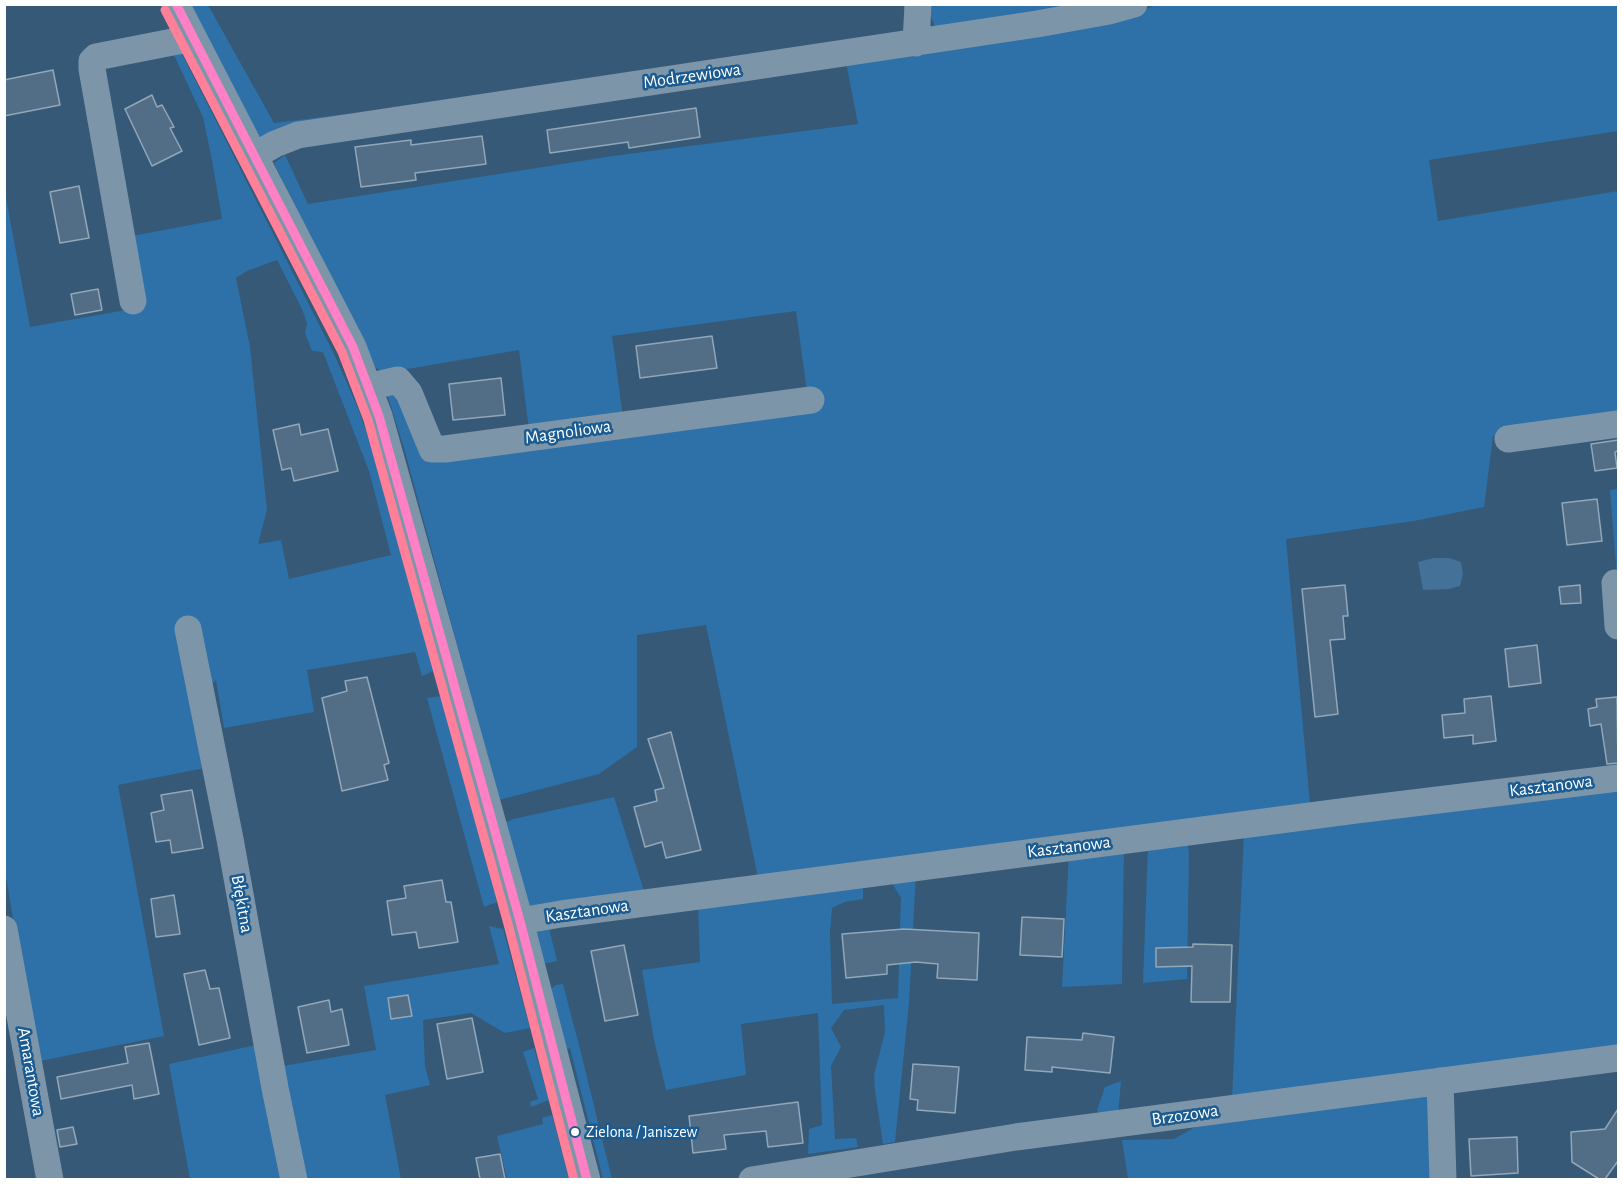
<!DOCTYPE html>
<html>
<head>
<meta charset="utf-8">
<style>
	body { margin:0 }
	#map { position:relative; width:1623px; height:1184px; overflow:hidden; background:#355977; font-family:"Alegreya Sans",sans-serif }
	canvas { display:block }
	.frame { position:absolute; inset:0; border:6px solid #fff; pointer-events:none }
</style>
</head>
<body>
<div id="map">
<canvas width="1623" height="1184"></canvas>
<div class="frame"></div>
</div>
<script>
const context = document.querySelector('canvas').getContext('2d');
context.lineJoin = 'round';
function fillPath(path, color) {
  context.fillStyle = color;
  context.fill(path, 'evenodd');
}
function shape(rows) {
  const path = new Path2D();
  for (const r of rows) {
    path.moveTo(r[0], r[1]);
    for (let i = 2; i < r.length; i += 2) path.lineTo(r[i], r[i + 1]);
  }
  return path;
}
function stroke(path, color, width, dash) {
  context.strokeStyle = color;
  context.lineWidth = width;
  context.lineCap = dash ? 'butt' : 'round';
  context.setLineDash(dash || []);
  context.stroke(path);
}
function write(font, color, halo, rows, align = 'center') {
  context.font = font + ' "Alegreya Sans",sans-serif';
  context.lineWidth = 5;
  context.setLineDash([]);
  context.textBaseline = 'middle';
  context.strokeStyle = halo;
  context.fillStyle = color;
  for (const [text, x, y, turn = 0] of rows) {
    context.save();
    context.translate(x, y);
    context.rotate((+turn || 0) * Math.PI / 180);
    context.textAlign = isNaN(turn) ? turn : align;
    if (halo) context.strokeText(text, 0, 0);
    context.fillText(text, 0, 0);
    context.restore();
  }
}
fillPath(shape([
	[187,5,208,5,274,123,347,114,288,129,262,138,252,134],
	[930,5,1082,5,936,29,930,14],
	[1156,5,1618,5,1618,131,1429,160,1438,221,1618,191,1618,416,1493,436,1484,507,1414,521,1286,539,1310,804,758,878,706,625,637,635,637,747,599,774,499,800,404,448,387,394,398,390,433,459,807,392,796,311,612,336,623,417,529,431,519,350,384,373,373,366,274,163,285,155,308,204,613,156,858,124,846,62,1127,16],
	[180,50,334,354,358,408,386,489,434,671,422,676,415,652,307,670,314,712,224,728,216,680,191,707,205,768,118,785,164,1036,40,1061,29,1014,4,865,4,187,30,327,143,307,132,236,222,219,212,160,203,117,173,53],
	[277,260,302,309,307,323,305,333,312,351,323,352,369,471,391,555,289,579,281,540,258,544,267,510,250,347,236,278,247,271],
	[1618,489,1618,590,1610,490],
	[441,696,497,902,484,907,427,698],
	[1618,787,1618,1047,1232,1099,1244,833],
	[614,797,644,891,528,907,504,823,513,819],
	[1186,840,1189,851,1187,979,1143,983,1148,844],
	[1124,847,1122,984,1062,987,1069,853],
	[916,873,909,1003,895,1142,883,1144,875,1091,874,1075,885,1032,884,1005,844,1010,831,1028,841,1047,831,1066,835,1139,856,1138,858,1147,808,1154,809,1129,822,1125,818,1013,741,1024,746,1075,666,1090,654,1040,642,970,700,962,698,905,819,891,863,888,863,899,845,902,832,908,830,932,832,1004,898,998,901,898,893,885,894,875],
	[548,924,557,961,543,964,536,931],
	[489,926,503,929,530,1028,505,1033,471,1013,423,1020,425,1066,430,1085,385,1095,401,1179,303,1179,283,1066,376,1050,364,986,499,964],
	[563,984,581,1053,612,1179,603,1179,570,1048,564,1050,551,989,556,985],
	[256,1045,288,1179,190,1179,169,1064],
	[534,1048,549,1100,531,1107,530,1102,538,1099,523,1052],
	[1121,1081,1118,1115,1102,1118,1097,1110,1105,1087],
	[1429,1096,1433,1179,1128,1179,1122,1140,1174,1139,1197,1126],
	[552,1115,569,1179,507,1179,497,1136,543,1124,542,1118]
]), '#2d71a8');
fillPath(shape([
	[1434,558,1449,558,1461,562,1463,574,1460,586,1449,589,1423,590,1418,562]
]), '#447198');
const building = shape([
	[53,70,60,105,4,116,4,80,53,70],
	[152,95,157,107,162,105,174,127,170,128,182,151,152,166,125,109,152,95],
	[696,108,700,137,629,148,628,142,550,153,547,130,696,108],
	[482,136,486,164,415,173,416,180,361,187,355,147,411,140,411,145,482,136],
	[79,186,89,238,60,243,50,192,79,186],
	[98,289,102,310,75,315,71,294,98,289],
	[712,336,717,368,640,378,636,346,712,336],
	[501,378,505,415,453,420,449,384,501,378],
	[299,424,301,435,328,429,338,471,294,481,291,468,282,470,273,430,299,424],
	[1618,440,1618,451,1615,452,1617,468,1595,471,1591,444,1618,440],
	[1597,499,1602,541,1567,545,1562,503,1597,499],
	[1345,585,1348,616,1343,616,1345,639,1330,640,1338,714,1315,717,1302,589,1345,585],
	[1580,585,1581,603,1561,604,1559,587,1580,585],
	[1537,645,1541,683,1509,687,1505,649,1537,645],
	[367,677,389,763,384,765,388,780,342,791,322,698,347,691,345,681,367,677],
	[1491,696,1496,741,1473,744,1473,735,1444,738,1442,715,1465,713,1464,699,1491,696],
	[1617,697,1618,763,1607,764,1601,724,1590,726,1588,709,1597,707,1596,699,1617,697],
	[671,732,701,850,666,858,662,842,645,847,634,807,657,801,655,790,664,788,648,739,671,732],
	[192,790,203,848,172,853,170,840,156,842,151,813,164,810,161,795,192,790],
	[442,880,446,902,451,902,458,942,419,948,416,932,392,935,387,901,406,898,404,886,442,880],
	[174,895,180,934,156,937,151,899,174,895],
	[1022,917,1064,919,1062,957,1020,955,1022,917],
	[904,929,979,933,977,980,937,978,938,964,916,962,887,965,887,974,846,978,842,934,904,929],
	[1193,944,1232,945,1230,1002,1191,1002,1192,966,1156,967,1156,948,1193,947,1193,944],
	[624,945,638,1015,605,1021,591,951,624,945],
	[205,970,210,989,219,988,230,1038,199,1045,184,974,205,970],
	[408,995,412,1016,391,1019,388,998,408,995],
	[329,1000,331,1012,342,1009,349,1045,307,1053,298,1007,329,1000],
	[472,1018,483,1072,447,1079,437,1024,472,1018],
	[1083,1033,1114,1037,1110,1073,1052,1067,1052,1072,1025,1070,1027,1037,1082,1040,1083,1033],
	[149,1043,159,1094,134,1099,132,1085,61,1099,57,1077,128,1063,125,1047,149,1043],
	[913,1064,959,1067,955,1113,917,1110,918,1100,910,1099,913,1064],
	[798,1102,803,1143,768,1147,766,1131,724,1135,726,1149,693,1153,689,1116,798,1102],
	[1618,1109,1618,1161,1605,1179,1599,1179,1572,1162,1571,1132,1605,1129,1618,1109],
	[73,1127,77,1144,60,1147,57,1130,73,1127],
	[1517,1137,1518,1173,1471,1176,1469,1139,1517,1137],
	[500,1154,505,1179,480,1179,476,1158,500,1154]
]);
fillPath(building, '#526e86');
stroke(building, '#92a7b8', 1.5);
stroke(shape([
	[176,4,353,347,379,416,520,921,587,1180],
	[916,43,918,4],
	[254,156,275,144,298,135,1037,24,1109,11,1134,4],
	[133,301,92,69,92,61,96,57,193,38],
	[368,387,398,380,409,393,432,449,445,449,811,400],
	[1508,439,1618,424],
	[1615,583,1618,626],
	[188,629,230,839,275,1088,294,1180],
	[520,921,561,914,1356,810,1618,778],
	[4,929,50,1180],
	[1440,1081,1443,1180],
	[752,1180,1016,1137,1618,1058]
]), '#7d95a9', 27);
stroke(shape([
	[176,4,353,347,379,416,520,921,587,1180]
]), '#ff80c5', 9);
stroke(shape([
	[165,10,342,352,368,420,508,924,574,1180]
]), '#ff8098', 9);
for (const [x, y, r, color] of [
	[575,1132,5,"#fff"]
]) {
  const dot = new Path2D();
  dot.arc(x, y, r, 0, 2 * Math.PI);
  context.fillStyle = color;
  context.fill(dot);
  stroke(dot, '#1a5b92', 2);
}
write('16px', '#fff', '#1a5b92', [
	["Zielona / Janiszew",586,1132]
], 'left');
write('18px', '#fff', '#1a5b92', [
	["Modrzewiowa",692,76,-8],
	["Magnoliowa",568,432,-8],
	["Kasztanowa",1551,786,-7],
	["Kasztanowa",1069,847,-7],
	["Błękitna",242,904,80],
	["Kasztanowa",587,911,-8],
	["Amarantowa",31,1072,80],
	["Brzozowa",1185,1115,-8]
]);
</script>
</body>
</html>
